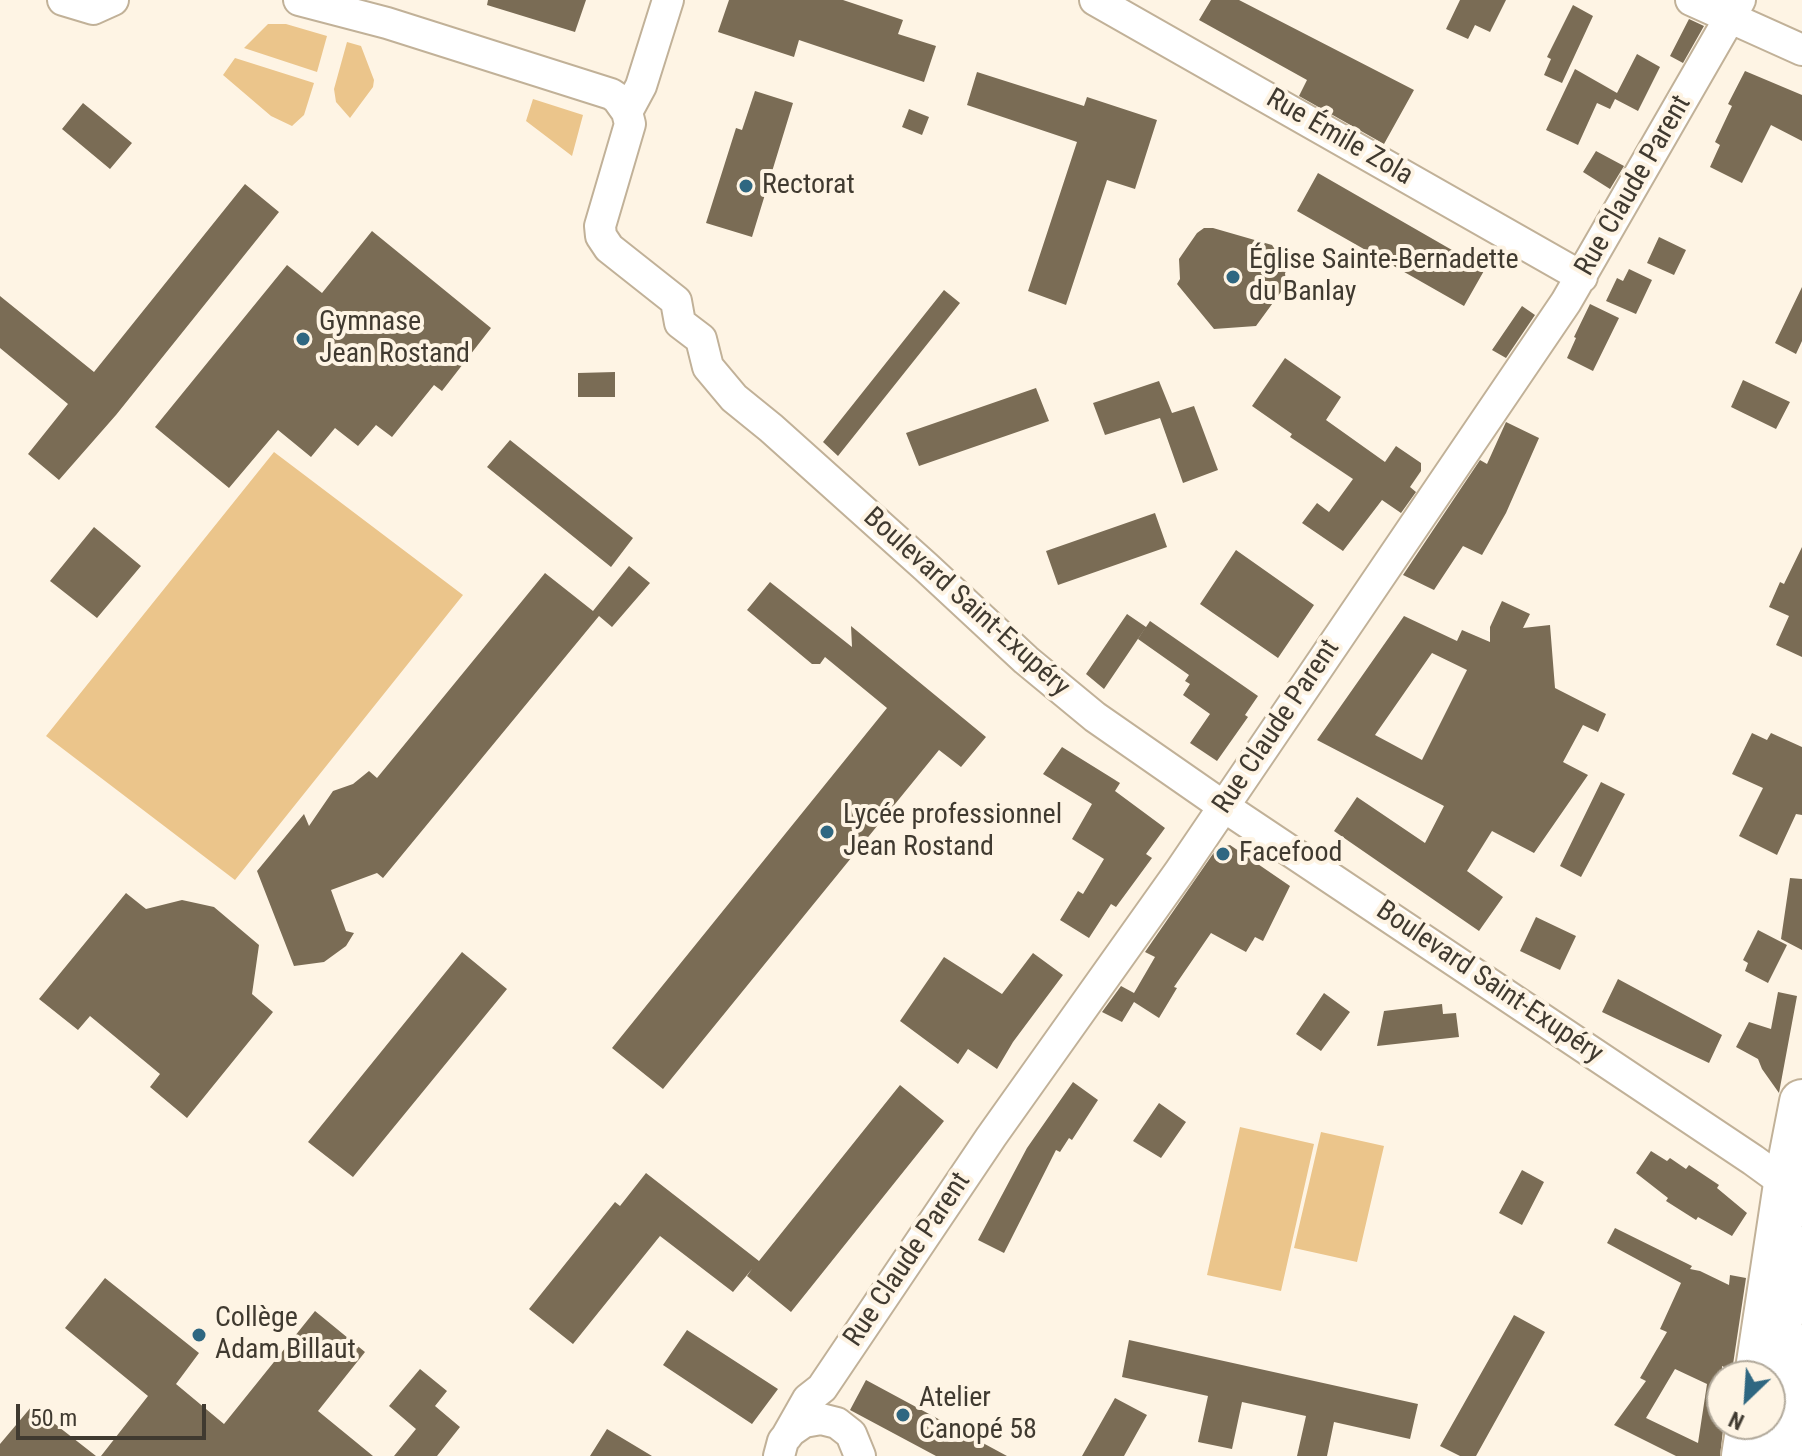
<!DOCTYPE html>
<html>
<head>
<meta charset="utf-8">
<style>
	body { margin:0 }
	#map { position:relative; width:1802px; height:1456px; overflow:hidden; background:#fef4e4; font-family:"Roboto Condensed",sans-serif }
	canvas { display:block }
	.north { position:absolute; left:1706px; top:1360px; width:80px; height:80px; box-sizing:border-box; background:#fef4e4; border:2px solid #b2aa9c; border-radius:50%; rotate:205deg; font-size:22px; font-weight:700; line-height:32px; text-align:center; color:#403a30 }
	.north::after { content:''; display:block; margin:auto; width:28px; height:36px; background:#2f6781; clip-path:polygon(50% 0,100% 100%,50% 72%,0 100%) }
	.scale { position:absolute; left:16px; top:1404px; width:190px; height:36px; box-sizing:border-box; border:4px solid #403a30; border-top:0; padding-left:10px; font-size:24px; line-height:28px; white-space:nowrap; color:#403a30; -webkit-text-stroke:6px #fef4e4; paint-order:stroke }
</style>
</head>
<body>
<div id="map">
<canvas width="1802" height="1456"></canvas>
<div class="north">N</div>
<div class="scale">50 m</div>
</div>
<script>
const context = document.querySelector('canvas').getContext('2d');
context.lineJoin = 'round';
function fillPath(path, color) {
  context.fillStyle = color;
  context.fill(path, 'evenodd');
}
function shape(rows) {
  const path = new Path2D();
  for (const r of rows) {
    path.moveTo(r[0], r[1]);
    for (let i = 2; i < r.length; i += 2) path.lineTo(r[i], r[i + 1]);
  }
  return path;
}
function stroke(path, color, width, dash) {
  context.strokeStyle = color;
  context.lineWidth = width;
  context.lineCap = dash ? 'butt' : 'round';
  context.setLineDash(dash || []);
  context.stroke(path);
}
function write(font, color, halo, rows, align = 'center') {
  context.font = font + ' "Roboto Condensed",sans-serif';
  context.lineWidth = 8;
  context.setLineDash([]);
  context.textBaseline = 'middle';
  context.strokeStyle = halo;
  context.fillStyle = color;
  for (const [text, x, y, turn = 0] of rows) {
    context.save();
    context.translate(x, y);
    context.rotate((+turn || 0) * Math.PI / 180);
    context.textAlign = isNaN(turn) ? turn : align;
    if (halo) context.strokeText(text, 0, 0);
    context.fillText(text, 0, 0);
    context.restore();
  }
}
fillPath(shape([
	[268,24,286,24,327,36,317,72,244,48],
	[347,42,361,46,374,80,373,87,350,118,336,102,334,89],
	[235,58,314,83,304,115,292,126,271,116,223,75],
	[533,99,583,115,572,156,526,121],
	[274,452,463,595,235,880,46,736],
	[1240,1127,1314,1144,1281,1291,1207,1275],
	[1321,1132,1384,1146,1357,1262,1294,1248]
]), '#ebc58b');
fillPath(shape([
	[488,0,586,0,575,32,487,5],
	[729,0,843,0,903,20,898,34,936,46,924,82,799,40,794,57,718,32],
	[1211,0,1239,0,1414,90,1384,144,1299,96,1307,80,1199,20],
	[1460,0,1506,0,1490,32,1475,25,1468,39,1446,29],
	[1573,5,1593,16,1562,83,1544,75,1551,59,1547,57],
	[1689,19,1704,26,1683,63,1670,56],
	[1637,54,1660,67,1638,111,1615,99,1610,109,1597,103,1578,145,1546,130,1575,69,1617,93],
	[1745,71,1802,95,1802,141,1771,125,1742,183,1710,167,1720,145,1715,142,1732,106,1728,104],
	[977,72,1084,106,1087,97,1157,120,1135,189,1107,180,1066,305,1028,291,1077,142,967,105],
	[755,91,793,103,752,237,706,223,736,128,742,130],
	[83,103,132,143,110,169,62,129],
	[909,109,929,117,922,135,902,127],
	[1596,151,1624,166,1610,189,1583,172],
	[1318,173,1485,269,1464,306,1297,211],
	[245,184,279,212,116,415,59,480,28,454,68,404,0,348,0,296,94,372],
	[1204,228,1213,228,1272,245,1288,269,1285,273,1286,285,1256,326,1214,329,1177,284,1180,279,1179,259,1197,233],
	[372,231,491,328,442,391,434,385,392,437,376,425,358,446,335,428,311,457,278,430,229,488,155,427,287,265,322,293],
	[1659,237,1686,250,1674,275,1647,263],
	[1629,269,1652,280,1636,314,1606,301,1617,278,1623,281],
	[1802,287,1802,341,1796,354,1775,343],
	[944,290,960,303,838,456,823,442],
	[1590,304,1619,318,1593,371,1567,358,1576,338,1574,337],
	[1522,306,1535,315,1506,358,1492,350],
	[1285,358,1341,397,1326,420,1385,462,1396,446,1421,463,1421,471,1410,487,1416,492,1401,513,1382,500,1343,551,1302,523,1317,503,1329,512,1353,479,1290,437,1292,434,1252,406],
	[615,372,615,397,578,397,578,373],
	[1743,380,1790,402,1776,429,1731,407],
	[1159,381,1172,413,1194,406,1218,470,1183,483,1160,418,1105,435,1093,403],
	[1036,388,1049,421,919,466,906,433],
	[1506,422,1539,438,1506,513,1482,555,1463,546,1434,590,1403,575,1480,460,1487,464],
	[510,440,633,538,611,567,487,467],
	[1155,513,1167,547,1058,585,1046,551],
	[94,527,141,566,97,618,50,581],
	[1802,547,1802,657,1776,645,1789,616,1769,607,1780,582,1784,584],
	[1236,550,1314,605,1278,658,1200,604],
	[629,566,650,583,612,627,599,616,383,878,377,873,331,890,346,931,354,933,346,946,324,962,294,966,257,871,304,814,309,826,333,791,353,784,369,771,377,778,545,573,593,611],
	[770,582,852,647,851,626,986,737,961,767,939,750,663,1089,612,1048,887,708,825,657,820,664,812,664,747,610],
	[1502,601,1530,614,1523,628,1550,625,1555,688,1606,714,1598,732,1583,725,1563,762,1588,775,1534,853,1492,831,1467,871,1503,897,1479,931,1334,831,1357,797,1425,843,1444,806,1317,740,1404,616,1457,641,1462,630,1490,642,1490,627],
	[1432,653,1467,670,1422,760,1375,735],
	[1127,614,1146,627,1104,689,1086,674],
	[1150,621,1258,696,1245,715,1248,717,1217,761,1190,743,1210,714,1183,695,1190,684,1185,681,1189,675,1138,639],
	[1752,733,1767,740,1771,733,1802,747,1802,815,1796,814,1777,855,1739,836,1763,788,1732,774],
	[1062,747,1120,783,1115,791,1165,828,1146,854,1152,858,1116,907,1111,904,1089,938,1060,920,1078,891,1083,894,1104,859,1072,839,1092,804,1043,774],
	[1601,782,1625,794,1581,877,1560,866],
	[1230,845,1290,886,1263,941,1255,937,1246,952,1211,933,1174,987,1177,988,1159,1018,1134,1002,1122,1022,1102,1012,1121,986,1134,993,1155,957,1145,952,1217,848],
	[1790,878,1802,879,1802,950,1781,939],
	[126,893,146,909,182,900,214,907,259,945,252,994,273,1012,187,1118,150,1087,160,1074,90,1016,78,1030,39,999],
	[1536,917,1576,936,1560,970,1520,951],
	[1758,930,1787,945,1768,983,1745,971,1748,963,1743,960],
	[462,952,507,989,353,1177,308,1142],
	[1033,953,1063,975,1013,1042,997,1069,968,1049,958,1064,900,1021,944,957,1002,994],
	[1618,979,1722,1035,1709,1063,1602,1012],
	[1778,992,1797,996,1779,1093,1762,1069,1758,1059,1736,1047,1749,1022,1771,1029],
	[1324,993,1350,1012,1321,1051,1296,1034],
	[1442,1004,1443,1014,1456,1013,1459,1037,1377,1046,1384,1011],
	[1073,1082,1098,1100,1072,1140,1069,1138,1060,1152,1056,1150,1004,1253,978,1240,1027,1148],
	[900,1085,944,1121,791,1312,747,1276,752,1269,733,1292,660,1236,573,1344,529,1309,615,1202,620,1206,646,1173,759,1261],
	[1159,1103,1186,1122,1161,1158,1133,1141],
	[1651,1151,1667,1161,1670,1158,1686,1169,1689,1165,1719,1185,1717,1188,1747,1213,1732,1236,1698,1217,1696,1220,1666,1201,1668,1198,1636,1173],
	[1522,1170,1544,1182,1522,1225,1499,1213],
	[1615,1228,1692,1266,1690,1269,1700,1271,1729,1285,1730,1275,1746,1278,1732,1371,1722,1366,1723,1430,1720,1456,1676,1456,1614,1425,1646,1381,1640,1378,1667,1332,1660,1329,1681,1283,1607,1243],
	[1675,1369,1707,1384,1698,1443,1646,1418],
	[105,1278,199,1353,176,1384,224,1424,315,1311,365,1352,318,1411,373,1456,101,1456,148,1396,65,1328],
	[1514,1315,1545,1332,1476,1456,1460,1456,1440,1446],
	[687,1330,778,1389,752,1424,663,1365],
	[1129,1340,1418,1404,1410,1439,1334,1422,1327,1456,1297,1456,1306,1416,1242,1402,1232,1449,1198,1442,1208,1396,1122,1377],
	[420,1369,447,1391,435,1406,460,1427,437,1456,394,1456,416,1429,389,1406],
	[866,1380,1007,1456,936,1456,850,1410],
	[1115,1398,1147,1415,1124,1456,1082,1456],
	[32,1406,96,1456,0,1456,0,1444],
	[607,1429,652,1456,590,1456]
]), '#7a6c55');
const minor = shape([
	[63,0,93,9,113,0],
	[299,0,387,23,611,94,617,98,627,112,630,124,600,226,601,236,609,248,676,301,680,323,701,339,708,367,734,398,771,428,926,567,1026,660,1095,717,1223,806,1753,1160,1786,1184],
	[1095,0,1582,277],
	[1691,0,1802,50],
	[627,112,641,86,668,0],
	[1783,1343,1802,1242],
	[787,1436,808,1399,822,1388,991,1137,1180,871,1566,302,1740,0],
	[779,1456,783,1441,791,1431,804,1422,821,1419,837,1423,851,1434,860,1456]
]);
const primary = shape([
	[1757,1376,1786,1184,1802,1102],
	[1744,1456,1749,1424],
	[1782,1456,1802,1347]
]);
stroke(minor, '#c1b198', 34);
stroke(primary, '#c1b198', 48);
stroke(minor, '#fff', 30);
stroke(primary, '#fff', 44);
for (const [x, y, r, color] of [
	[746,186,8,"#2f6781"],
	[1233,277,8,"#2f6781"],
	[303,339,8,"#2f6781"],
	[827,832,8,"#2f6781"],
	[1223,854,8,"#2f6781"],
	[199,1335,8,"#2f6781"],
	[903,1415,8,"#2f6781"]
]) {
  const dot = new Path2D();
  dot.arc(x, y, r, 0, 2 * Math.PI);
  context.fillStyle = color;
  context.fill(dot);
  stroke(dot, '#fef4e4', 3);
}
write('28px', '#403a30', '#fef4e4', [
	["Rue Émile Zola",1339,138,30],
	["Rue Claude Parent",1634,186,-60],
	["Boulevard Saint-Exupéry",966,603,42],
	["Rue Claude Parent",1277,727,-56],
	["Boulevard Saint-Exupéry",1489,983,34],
	["Rue Claude Parent",908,1260,-56]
]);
write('28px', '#403a30', '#fef4e4', [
	["Rectorat",762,186],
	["Église Sainte-Bernadette",1249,261],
	["du Banlay",1249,293],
	["Gymnase",319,323],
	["Jean Rostand",319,355],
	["Lycée professionnel",843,816],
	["Jean Rostand",843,848],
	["Facefood",1239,854],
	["Collège",215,1319],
	["Adam Billaut",215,1351],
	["Atelier",919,1399],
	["Canopé 58",919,1431]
], 'left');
</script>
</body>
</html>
